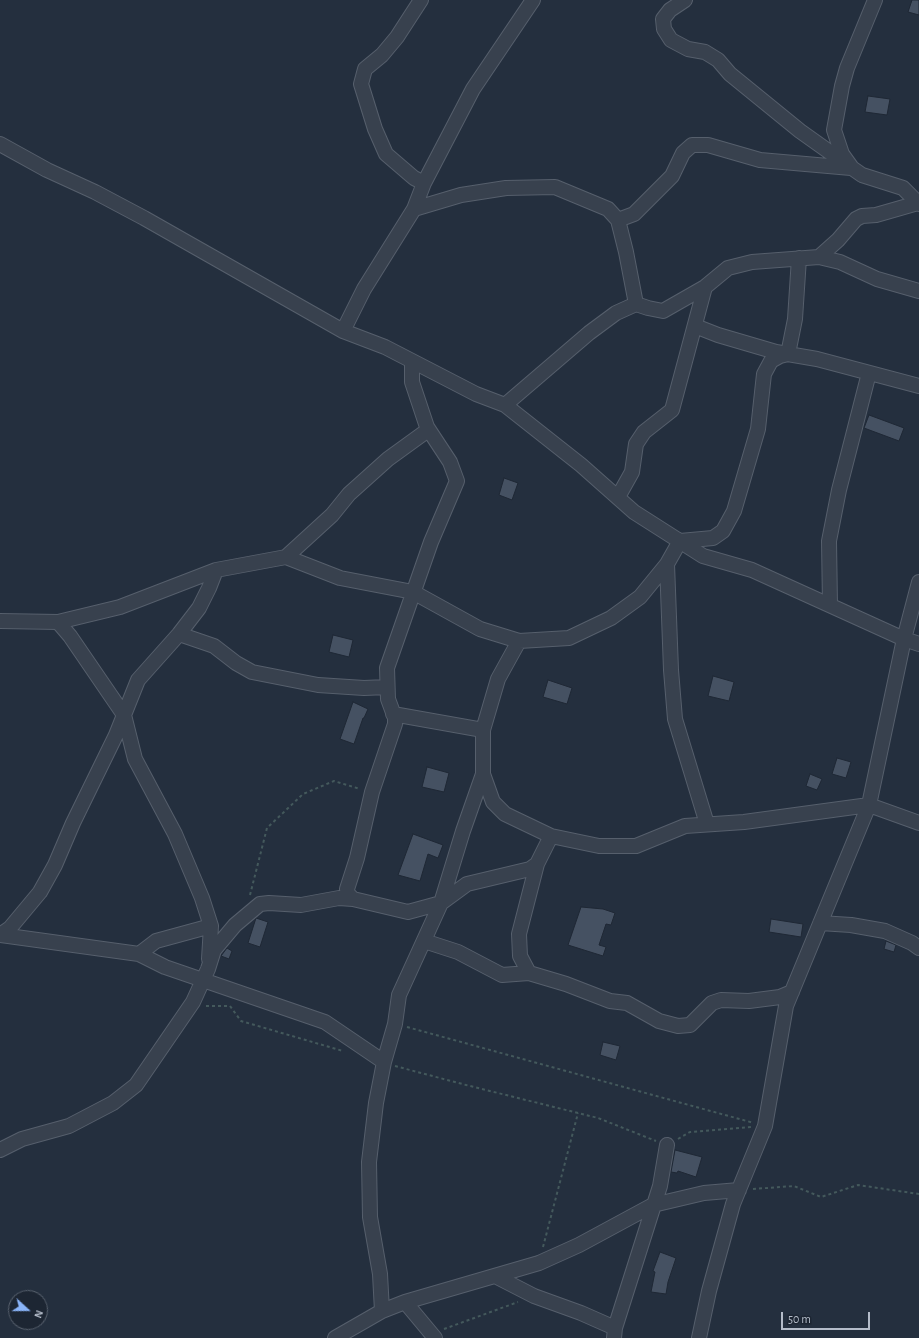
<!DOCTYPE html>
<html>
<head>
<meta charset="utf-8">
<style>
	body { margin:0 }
	#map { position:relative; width:919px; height:1338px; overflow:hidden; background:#242f3e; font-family:"Alegreya Sans",sans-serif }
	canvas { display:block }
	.north { position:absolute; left:8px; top:1290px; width:40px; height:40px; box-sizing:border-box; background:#1d2633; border:1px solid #59626f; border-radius:50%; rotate:111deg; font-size:11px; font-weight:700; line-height:16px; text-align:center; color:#b4bcc9 }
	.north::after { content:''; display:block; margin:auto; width:14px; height:18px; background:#8ab4f8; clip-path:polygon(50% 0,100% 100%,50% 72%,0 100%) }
	.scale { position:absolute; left:781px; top:1312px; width:89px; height:18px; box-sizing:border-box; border:2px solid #b4bcc9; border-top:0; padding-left:5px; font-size:12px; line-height:14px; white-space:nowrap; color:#b4bcc9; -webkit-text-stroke:3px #1d2633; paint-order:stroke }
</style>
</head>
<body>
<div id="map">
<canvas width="919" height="1338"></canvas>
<div class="north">N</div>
<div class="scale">50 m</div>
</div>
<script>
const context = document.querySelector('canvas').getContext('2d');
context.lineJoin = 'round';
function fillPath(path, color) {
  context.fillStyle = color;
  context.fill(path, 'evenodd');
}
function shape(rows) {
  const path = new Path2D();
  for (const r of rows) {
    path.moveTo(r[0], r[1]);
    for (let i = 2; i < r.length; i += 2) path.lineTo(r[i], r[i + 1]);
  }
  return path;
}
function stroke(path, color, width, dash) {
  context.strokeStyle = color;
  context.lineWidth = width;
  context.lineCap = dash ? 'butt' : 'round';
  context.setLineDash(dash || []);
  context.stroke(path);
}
const building = shape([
	[912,0,919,0,919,15,908,12,912,0],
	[868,96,890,99,887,115,865,112,868,96],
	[869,415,904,428,899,441,864,428,869,415],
	[504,478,518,483,512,500,499,495,504,478],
	[333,635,353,640,349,657,329,652,333,635],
	[713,676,734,682,729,701,708,696,713,676],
	[548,680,572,688,567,704,543,697,548,680],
	[353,702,368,709,364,718,363,718,354,744,340,739,353,702],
	[837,758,851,762,846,778,832,774,837,758],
	[427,767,449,773,444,792,422,787,427,767],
	[810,774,822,779,817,790,806,786,810,774],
	[413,834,443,845,438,858,428,854,420,881,398,875,413,834],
	[581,907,603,909,615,913,611,925,606,924,599,945,606,947,603,956,568,945,581,907],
	[256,918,268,922,260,947,248,943,256,918],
	[771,919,803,924,801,937,769,932,771,919],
	[886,941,896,945,894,952,884,949,886,941],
	[227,948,232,951,229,959,221,956,227,948],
	[603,1042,620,1046,616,1060,600,1055,603,1042],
	[675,1150,702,1157,696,1177,678,1171,677,1173,671,1172,675,1150],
	[660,1252,676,1258,668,1282,666,1294,651,1292,655,1272,653,1271,660,1252]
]);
fillPath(building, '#455162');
stroke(building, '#1f2835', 1);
const minor = shape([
	[421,0,397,37,382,55,365,69,361,84,375,129,386,154,414,178,424,183],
	[685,0,670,10,663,19,664,29,671,40,688,49,705,52,718,60,730,74,800,131,852,168],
	[875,0,847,68,842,86,834,130,842,154,852,168,862,175,903,188,919,204],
	[0,144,47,170,95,192,144,218,343,331,385,347,476,394,505,405,581,465,634,512,703,556,752,570,904,639,919,644],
	[414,209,424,183,473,89,533,0],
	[618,220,634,214,672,176,683,153,692,145,708,145,760,160,851,168],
	[819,257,838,240,856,219,862,216,876,215,918,203],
	[695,326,718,335,776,352,817,359,919,386],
	[343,331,364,289,414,209,461,195,506,188,555,187,608,209,618,220,626,252,636,304],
	[412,362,412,382,427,427,450,462,457,481,431,542,387,668,388,699,395,718,395,724,372,792,357,858,347,889,348,894,353,899,408,912,441,903,463,831,483,774],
	[505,405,589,333,616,313,636,304,648,308,663,311,705,287,728,268,752,262,819,257,840,262,877,279,919,291],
	[618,497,632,472,636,444,644,432,672,410,705,287],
	[286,557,332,515,349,494,388,459,428,430],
	[830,605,829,541,839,490,869,373],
	[0,621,58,622,70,636,124,715,135,759,175,834,202,898,211,926,209,959],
	[58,622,120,607,216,570,286,557,340,578,413,592,480,629,519,641,569,638,611,618,640,597,667,564],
	[179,634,214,646,236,663,252,672,318,685,364,688,387,687],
	[519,641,498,679,483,730,483,774,493,802,505,814,551,836,599,846,636,846,685,826,744,822,869,805,919,823],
	[393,714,483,730],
	[707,824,675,719,671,670,667,564,680,541,713,538,723,531,734,511,758,429,764,374,771,361,780,356,788,354,795,319,799,258],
	[820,923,851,925,885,931,912,943,919,948],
	[0,935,10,928,40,892,55,865,73,823,116,735,138,680,179,634,199,608,209,588,216,570],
	[1,935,139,954,165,967,325,1022,384,1062],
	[424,941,458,952,502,975,529,973,566,984,610,1001,627,1003,659,1021,678,1026,690,1025,712,1003,721,1000,749,1001,780,997,792,992],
	[139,954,156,941,211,926],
	[529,973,520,956,519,934,537,864],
	[0,1150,22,1139,69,1126,113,1103,136,1085,193,1002,208,969,214,950,235,925,260,904,269,903,301,905,339,898,353,899],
	[495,1276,534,1296,581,1313,615,1328],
	[405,1302,435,1338],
	[382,1311,380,1274,370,1217,369,1162,376,1103,384,1062,395,1024,399,995,441,903,467,884,530,869,537,864,551,836],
	[335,1338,382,1311,405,1302,539,1263,579,1245,653,1205,704,1193,739,1190],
	[614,1338,615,1328,660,1186,667,1145],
	[699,1338,709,1291,733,1204,765,1126,786,1006,869,805,904,639,919,582]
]);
stroke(minor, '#565f6c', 16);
stroke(shape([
	[250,895,267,828,303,794,334,781,360,789],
	[206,1006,230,1006,241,1021,343,1051],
	[407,1027,754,1123],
	[395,1066,466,1085,598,1118,656,1141],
	[678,1139,690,1132,752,1127],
	[753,1189,794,1186,821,1197,858,1185,919,1194],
	[543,1247,578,1113],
	[444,1329,518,1302]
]), '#44595c', 2, [3, 3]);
stroke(minor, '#38414e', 14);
</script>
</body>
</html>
